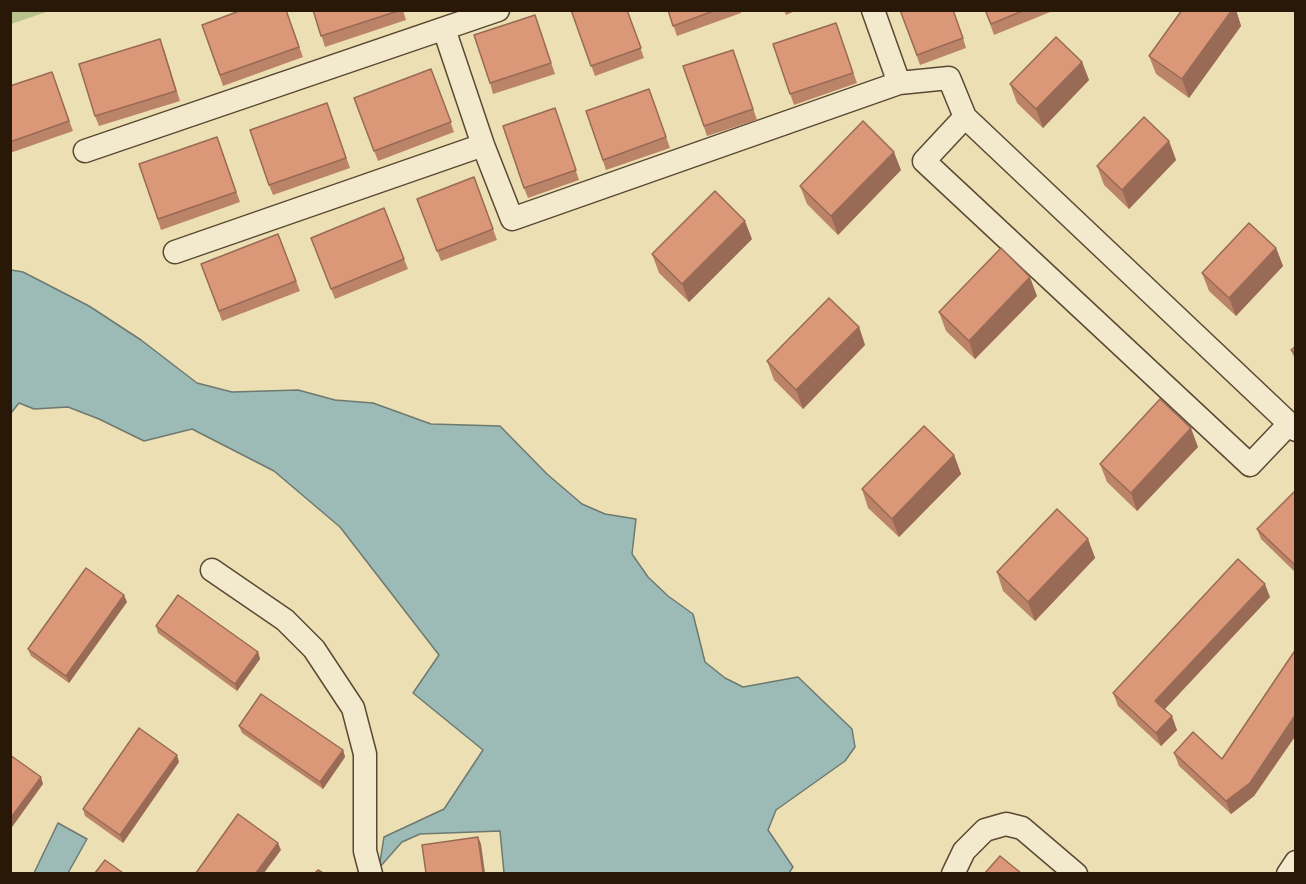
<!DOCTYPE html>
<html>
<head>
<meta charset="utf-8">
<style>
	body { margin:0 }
	#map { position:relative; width:1306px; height:884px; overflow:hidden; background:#ecdfb3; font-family:"Sorts Mill Goudy",serif }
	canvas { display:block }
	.frame { position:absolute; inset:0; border:12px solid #291707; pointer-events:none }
</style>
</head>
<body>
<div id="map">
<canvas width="1306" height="884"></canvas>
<div class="frame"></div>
</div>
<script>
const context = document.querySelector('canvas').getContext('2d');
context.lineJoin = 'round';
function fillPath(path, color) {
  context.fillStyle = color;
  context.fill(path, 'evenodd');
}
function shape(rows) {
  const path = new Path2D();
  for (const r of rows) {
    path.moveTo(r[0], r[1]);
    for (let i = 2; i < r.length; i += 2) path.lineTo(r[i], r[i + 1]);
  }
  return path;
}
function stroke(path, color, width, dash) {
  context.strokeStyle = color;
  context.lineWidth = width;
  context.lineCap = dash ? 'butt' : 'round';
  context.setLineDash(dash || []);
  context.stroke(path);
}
fillPath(shape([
	[11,10,49,10,49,11,11,24]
]), '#b7c28c');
const water = shape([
	[11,270,23,272,89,306,141,340,197,383,232,392,298,390,335,400,373,403,431,424,500,426,547,474,582,504,605,514,636,519,632,554,648,577,668,596,693,614,705,662,725,678,743,687,798,677,852,729,855,747,845,761,776,810,768,830,793,867,789,873,504,873,500,831,420,834,402,842,379,868,384,837,444,809,483,750,413,693,439,655,340,527,274,471,192,429,144,441,99,419,68,407,34,409,19,403,11,413,11,270],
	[58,823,87,839,68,873,34,873,58,823]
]);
fillPath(water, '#9cbab6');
stroke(water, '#6e7970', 1.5);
const minor = shape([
	[444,29,483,145,512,219,899,83,873,10],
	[899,83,949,78,965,117,1296,430],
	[965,117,924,161,1250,465,1289,424],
	[85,151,498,10],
	[175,252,483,145],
	[212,570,285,620,314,649,353,708,365,754,365,851,371,874],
	[953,874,964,851,985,830,1006,824,1022,828,1076,874],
	[1288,874,1296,862]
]);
stroke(minor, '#5a4932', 25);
stroke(minor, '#f3eace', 22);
fillPath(shape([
	[286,10,303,57,223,86,202,25],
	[313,10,403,10,406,20,325,47],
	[571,10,627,10,644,58,595,76],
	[668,10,740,10,741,13,677,36],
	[784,10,797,10,786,15],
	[900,10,963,38,966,48,920,65],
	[985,10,1055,10,994,35],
	[1182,10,1236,10,1241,26,1189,98,1156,74,1149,56],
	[535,15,555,74,493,94,490,83],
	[836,23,857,83,794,105,773,44],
	[164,49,180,101,99,126,95,116],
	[733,50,757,120,707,136,683,66],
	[1082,62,1089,80,1043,128,1017,103,1010,84],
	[431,69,454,132,378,161,354,98],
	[52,72,73,131,10,153,10,86],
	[649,89,670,148,606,170,586,111],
	[327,103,350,168,273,195,269,185],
	[555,108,579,180,528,198,524,188],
	[217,137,240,202,161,230,139,164],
	[1169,141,1176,160,1129,209,1104,185,1097,166],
	[901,170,838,235,807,204,800,186],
	[474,177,497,240,441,261,417,199],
	[278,234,300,291,222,321,201,264],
	[311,238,404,259,408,269,335,299],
	[752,239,689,302,659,273,652,254],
	[1276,248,1283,266,1236,316,1209,291,1202,273],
	[1037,296,975,359,946,331,939,312],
	[859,327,865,345,803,409,774,380,767,361],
	[1296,346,1296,362,1291,350],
	[1198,447,1137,511,1107,482,1100,464],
	[954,455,961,474,899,537,868,508,862,489],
	[1296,490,1296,573,1261,539,1257,529],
	[1088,539,1095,558,1035,621,1003,591,997,572],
	[1270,597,1165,709,1177,730,1161,746,1118,706,1113,693],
	[127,602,69,683,31,656,28,649],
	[156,626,258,652,260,659,237,691,158,633],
	[1296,649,1296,735,1254,796,1231,814,1179,766,1174,753,1222,759],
	[239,726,343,750,345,757,323,789,242,733],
	[179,762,123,843,85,816,83,809]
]), '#bb8368');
fillPath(shape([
	[1232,10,1236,10,1241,26,1189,98,1182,79],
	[1082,62,1089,80,1043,128,1036,109],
	[1169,141,1176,160,1129,209,1122,190],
	[894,152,901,170,838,235,831,216],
	[745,221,752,239,689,302,682,284],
	[1276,248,1283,266,1236,316,1229,298],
	[1030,277,1037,296,975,359,969,341],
	[859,327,865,345,803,409,796,390],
	[1191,428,1198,447,1137,511,1131,493],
	[954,455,961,474,899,537,892,519],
	[1088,539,1095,558,1035,621,1028,602],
	[1265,584,1270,597,1160,714,1155,701],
	[124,595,127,602,69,683,66,676],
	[258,652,260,659,237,691,235,684],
	[1296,714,1296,735,1254,796,1231,814,1226,801],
	[1172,716,1177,730,1161,746,1156,733],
	[343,750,345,757,323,789,320,782],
	[177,755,179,762,123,843,120,835],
	[41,777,43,784,10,830,10,819],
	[478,837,481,844,485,873,483,873],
	[278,843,281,850,264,873,256,873]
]), '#996a55');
const building = shape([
	[242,10,286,10,299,47,220,75,202,25,242,10],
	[313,10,401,10,321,36,313,10],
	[571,10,627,10,641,48,591,66,571,10],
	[668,10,716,10,673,26,668,10],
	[900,10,953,10,963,38,917,55,900,10],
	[985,10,1025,10,991,24,985,10],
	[1182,10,1232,10,1182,79,1149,56,1182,10],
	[535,15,551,63,490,83,474,35,535,15],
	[836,23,853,73,790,94,773,44,836,23],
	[1056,37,1082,62,1036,109,1010,84,1056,37],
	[160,39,176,91,95,116,79,64,160,39],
	[733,50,753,109,704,126,683,66,733,50],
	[431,69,451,122,374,151,354,98,431,69],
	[52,72,69,121,10,142,10,86,52,72],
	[649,89,666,137,603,160,586,111,649,89],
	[327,103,346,158,269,185,250,130,327,103],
	[555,108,576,170,524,188,503,126,555,108],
	[1144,117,1169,141,1122,190,1097,166,1144,117],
	[863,121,894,152,831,216,800,186,863,121],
	[217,137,236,192,158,219,139,164,217,137],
	[474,177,493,229,437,251,417,199,474,177],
	[715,191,745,221,682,284,652,254,715,191],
	[384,208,404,259,331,289,311,238,384,208],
	[1249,223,1276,248,1229,298,1202,273,1249,223],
	[278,234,296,281,219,311,201,264,278,234],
	[1001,248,1030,277,969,341,939,312,1001,248],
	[829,298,859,327,796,390,767,361,829,298],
	[1296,346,1296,354,1291,350,1296,346],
	[1160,399,1191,428,1131,493,1100,464,1160,399],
	[924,426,954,455,892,519,862,489,924,426],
	[1296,490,1296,566,1257,529,1296,490],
	[1057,509,1088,539,1028,602,997,572,1057,509],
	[1238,559,1265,584,1155,701,1172,716,1156,733,1113,693,1238,559],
	[86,568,124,595,66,676,28,649,86,568],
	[178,595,258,652,235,684,156,626,178,595],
	[1296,649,1296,714,1250,783,1226,801,1174,753,1193,732,1222,759,1296,649],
	[261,694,343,750,320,782,239,726,261,694],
	[139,728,177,755,120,835,83,809,139,728],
	[10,755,41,777,10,819,10,755],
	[238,814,278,843,256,873,196,873,238,814],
	[478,837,483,873,426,873,422,845,478,837],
	[1000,856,1021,873,985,873,1000,856],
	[105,860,123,873,95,873,105,860],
	[318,870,323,873,315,873,318,870]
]);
fillPath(building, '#da9879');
stroke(building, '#996a55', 1.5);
</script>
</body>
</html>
